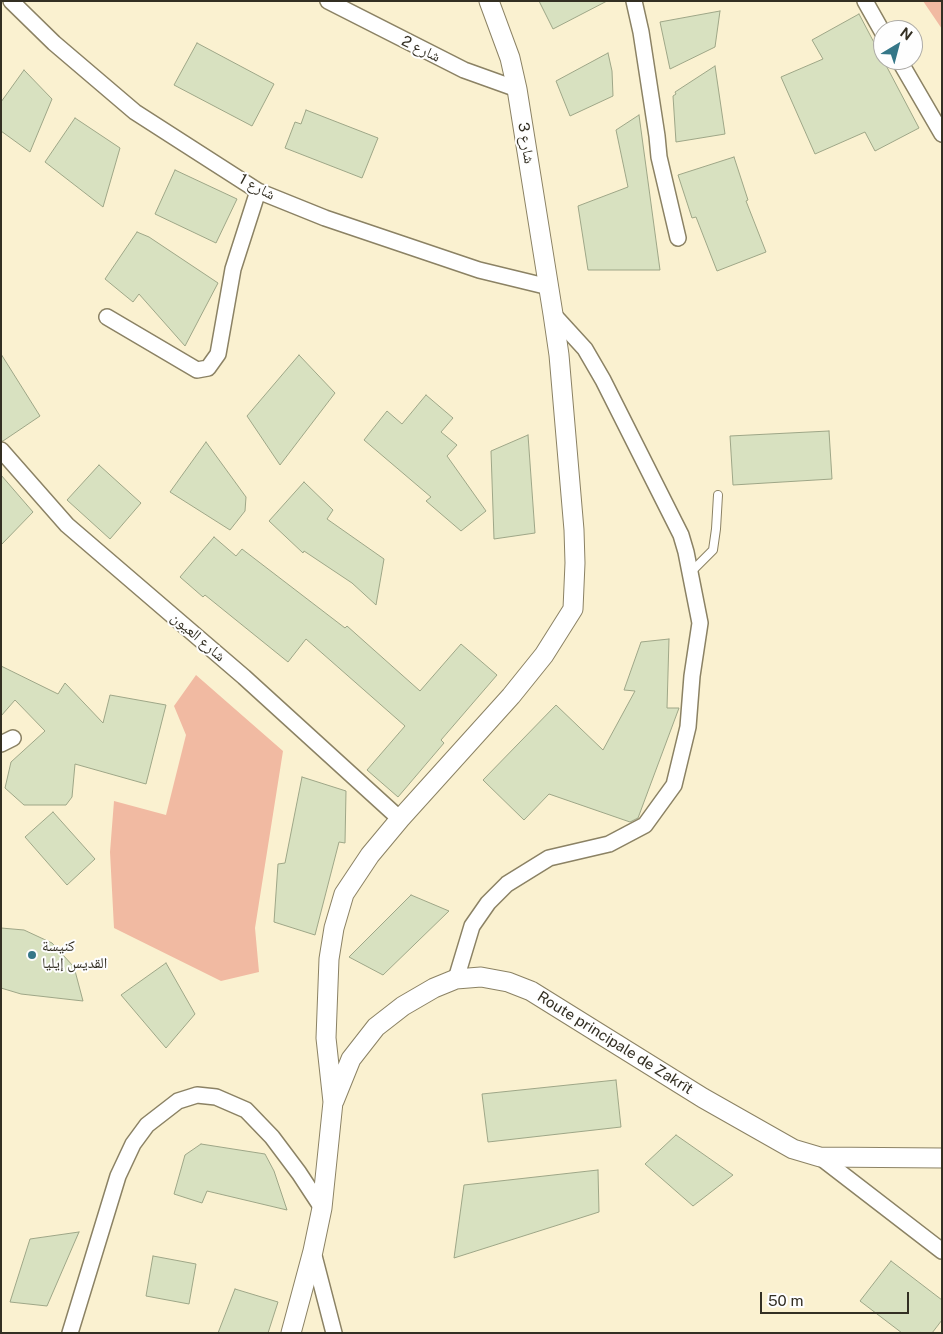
<!DOCTYPE html>
<html>
<head>
<meta charset="utf-8">
<style>
	body { margin:0 }
	#map { position:relative; width:943px; height:1334px; overflow:hidden; background:#faf1d0; font-family:"Public Sans",sans-serif }
	canvas { display:block }
	.frame { position:absolute; inset:0; border:2px solid #332f23; pointer-events:none }
	.north { position:absolute; left:873px; top:20px; width:50px; height:50px; box-sizing:border-box; background:#fefefe; border:1px solid #adaba6; border-radius:50%; rotate:37deg; font-size:14px; font-weight:700; line-height:20px; text-align:center; color:#332f23 }
	.north::after { content:''; display:block; margin:auto; width:18px; height:22px; background:#357788; clip-path:polygon(50% 0,100% 100%,50% 72%,0 100%) }
	.scale { position:absolute; left:760px; top:1292px; width:149px; height:22px; box-sizing:border-box; border:2px solid #332f23; border-top:0; padding-left:6px; font-size:15px; line-height:18px; white-space:nowrap; color:#332f23; -webkit-text-stroke:4px #fefefe; paint-order:stroke }
</style>
</head>
<body>
<div id="map">
<canvas width="943" height="1334"></canvas>
<div class="frame"></div>
<div class="north">N</div>
<div class="scale">50 m</div>
</div>
<script>
const context = document.querySelector('canvas').getContext('2d');
context.lineJoin = 'round';
function fillPath(path, color) {
  context.fillStyle = color;
  context.fill(path, 'evenodd');
}
function shape(rows) {
  const path = new Path2D();
  for (const r of rows) {
    path.moveTo(r[0], r[1]);
    for (let i = 2; i < r.length; i += 2) path.lineTo(r[i], r[i + 1]);
  }
  return path;
}
function stroke(path, color, width, dash) {
  context.strokeStyle = color;
  context.lineWidth = width;
  context.lineCap = dash ? 'butt' : 'round';
  context.setLineDash(dash || []);
  context.stroke(path);
}
function write(font, color, halo, rows, align = 'center') {
  context.font = font + ' "Public Sans","Noto Naskh Arabic",sans-serif';
  context.lineWidth = 4;
  context.setLineDash([]);
  context.textBaseline = 'middle';
  context.strokeStyle = halo;
  context.fillStyle = color;
  for (const [text, x, y, turn = 0] of rows) {
    context.save();
    context.translate(x, y);
    context.rotate((+turn || 0) * Math.PI / 180);
    context.textAlign = isNaN(turn) ? turn : align;
    if (halo) context.strokeText(text, 0, 0);
    context.fillText(text, 0, 0);
    context.restore();
  }
}
fillPath(shape([
	[923,1,942,1,942,29],
	[196,675,283,751,255,928,259,972,221,981,114,928,110,852,114,801,166,815,186,735,174,706]
]), '#f1baa2');
const building = shape([
	[539,1,607,1,553,29,539,1],
	[720,11,715,47,670,69,660,22,720,11],
	[859,14,919,128,875,151,865,132,815,154,781,77,823,59,812,40,859,14],
	[197,43,274,84,252,126,174,85,197,43],
	[608,53,612,71,613,96,570,116,556,81,608,53],
	[715,66,725,134,676,142,673,96,676,94,675,92,715,66],
	[24,70,52,99,30,152,1,131,1,102,24,70],
	[306,110,378,138,362,178,285,148,295,122,301,124,306,110],
	[639,115,660,270,588,270,578,206,628,187,616,130,639,115],
	[75,118,120,148,103,207,45,162,75,118],
	[734,157,748,200,746,201,766,252,717,271,696,217,692,218,678,175,734,157],
	[175,170,237,199,216,243,155,214,175,170],
	[137,232,149,237,218,283,185,346,139,294,133,302,105,279,137,232],
	[1,354,40,416,3,441,1,441,1,354],
	[299,355,335,393,280,465,247,416,299,355],
	[426,395,453,418,441,432,457,445,447,456,486,511,461,531,426,501,431,497,364,440,387,411,402,424,426,395],
	[829,431,832,479,733,485,730,436,829,431],
	[528,435,535,533,494,539,491,451,528,435],
	[206,442,246,497,245,511,230,530,170,492,206,442],
	[99,465,141,503,110,539,67,500,99,465],
	[1,475,33,512,1,545,1,475],
	[304,482,333,510,327,519,384,559,376,605,352,583,304,551,303,553,269,521,304,482],
	[214,537,236,556,242,549,345,628,347,626,420,691,461,644,497,675,441,740,444,743,398,797,367,770,405,726,306,639,288,662,205,595,203,597,180,577,214,537],
	[669,639,667,708,679,708,638,818,630,822,549,794,524,820,483,780,556,705,603,750,635,691,624,690,641,642,669,639],
	[1,666,58,694,65,683,103,723,110,695,166,705,146,784,75,764,72,797,66,805,24,805,5,788,11,762,45,731,15,700,1,716,1,666],
	[302,777,346,791,345,843,339,842,315,935,274,922,278,864,285,863,302,777],
	[53,812,95,859,67,885,25,837,53,812],
	[411,895,449,911,383,975,349,957,411,895],
	[1,928,24,930,52,943,74,967,83,1001,21,994,1,988,1,928],
	[166,963,195,1014,166,1048,121,995,166,963],
	[616,1080,621,1127,488,1142,482,1094,616,1080],
	[676,1135,733,1175,693,1206,645,1164,676,1135],
	[201,1144,265,1154,274,1171,287,1210,207,1191,202,1203,174,1194,185,1155,201,1144],
	[598,1170,599,1212,454,1258,464,1185,598,1170],
	[79,1232,47,1306,10,1302,30,1239,79,1232],
	[153,1256,196,1264,189,1304,146,1296,153,1256],
	[891,1261,942,1300,942,1320,932,1333,902,1333,860,1301,891,1261],
	[235,1289,278,1302,268,1333,218,1333,235,1289]
]);
fillPath(building, '#d8e1c0');
stroke(building, '#9ea687', 1);
const service = shape([
	[690,573,713,550,716,529,718,495]
]);
const minor = shape([
	[11,1,54,43,135,112,258,191,325,218,479,270,549,287],
	[328,1,464,70,517,89],
	[634,1,641,32,657,136,659,157,678,238],
	[865,1,883,33],
	[899,60,942,134],
	[107,317,197,370,208,368,218,354,233,269,258,191],
	[1,450,67,525,244,677,400,819],
	[1,744,13,738],
	[456,979,472,926,488,903,507,884,549,858,609,844,645,825,674,785,688,727,692,676,700,623,686,552,681,535,603,380,585,349,553,314],
	[820,1157,942,1251],
	[313,1252,334,1333],
	[70,1333,118,1176,133,1144,147,1125,178,1101,197,1095,216,1097,246,1110,272,1137,299,1173,322,1208]
]);
const tertiary = shape([
	[334,1101,351,1059,376,1027,403,1006,434,988,456,979,481,977,508,982,531,991,703,1098,793,1149,820,1157,942,1158],
	[291,1333,313,1251,322,1208,333,1102,326,1038,329,959,334,928,344,894,370,855,400,819,511,696,544,655,573,609,575,563,574,530,559,355,553,314,517,89,510,58,489,1]
]);
stroke(service, '#8b8264', 10);
stroke(minor, '#8b8264', 18);
stroke(tertiary, '#8b8264', 21);
stroke(service, '#fff', 8);
stroke(minor, '#fff', 15);
stroke(tertiary, '#fff', 19);
for (const [x, y, r, color] of [
	[32,955,5,"#357788"]
]) {
  const dot = new Path2D();
  dot.arc(x, y, r, 0, 2 * Math.PI);
  context.fillStyle = color;
  context.fill(dot);
  stroke(dot, '#fefefe', 2);
}
write('15px', '#332f23', '#fefefe', [
	["شارع 2",421,49,26],
	["شارع 3",526,143,81],
	["شارع 1",257,187,28],
	["شارع العيون",198,637,41],
	["Route principale de Zakrît",615,1043,32]
]);
write('15px', '#332f23', '#fefefe', [
	["كنيسة",42,946],
	["القديس إيليا",42,963]
], 'left');
</script>
</body>
</html>
